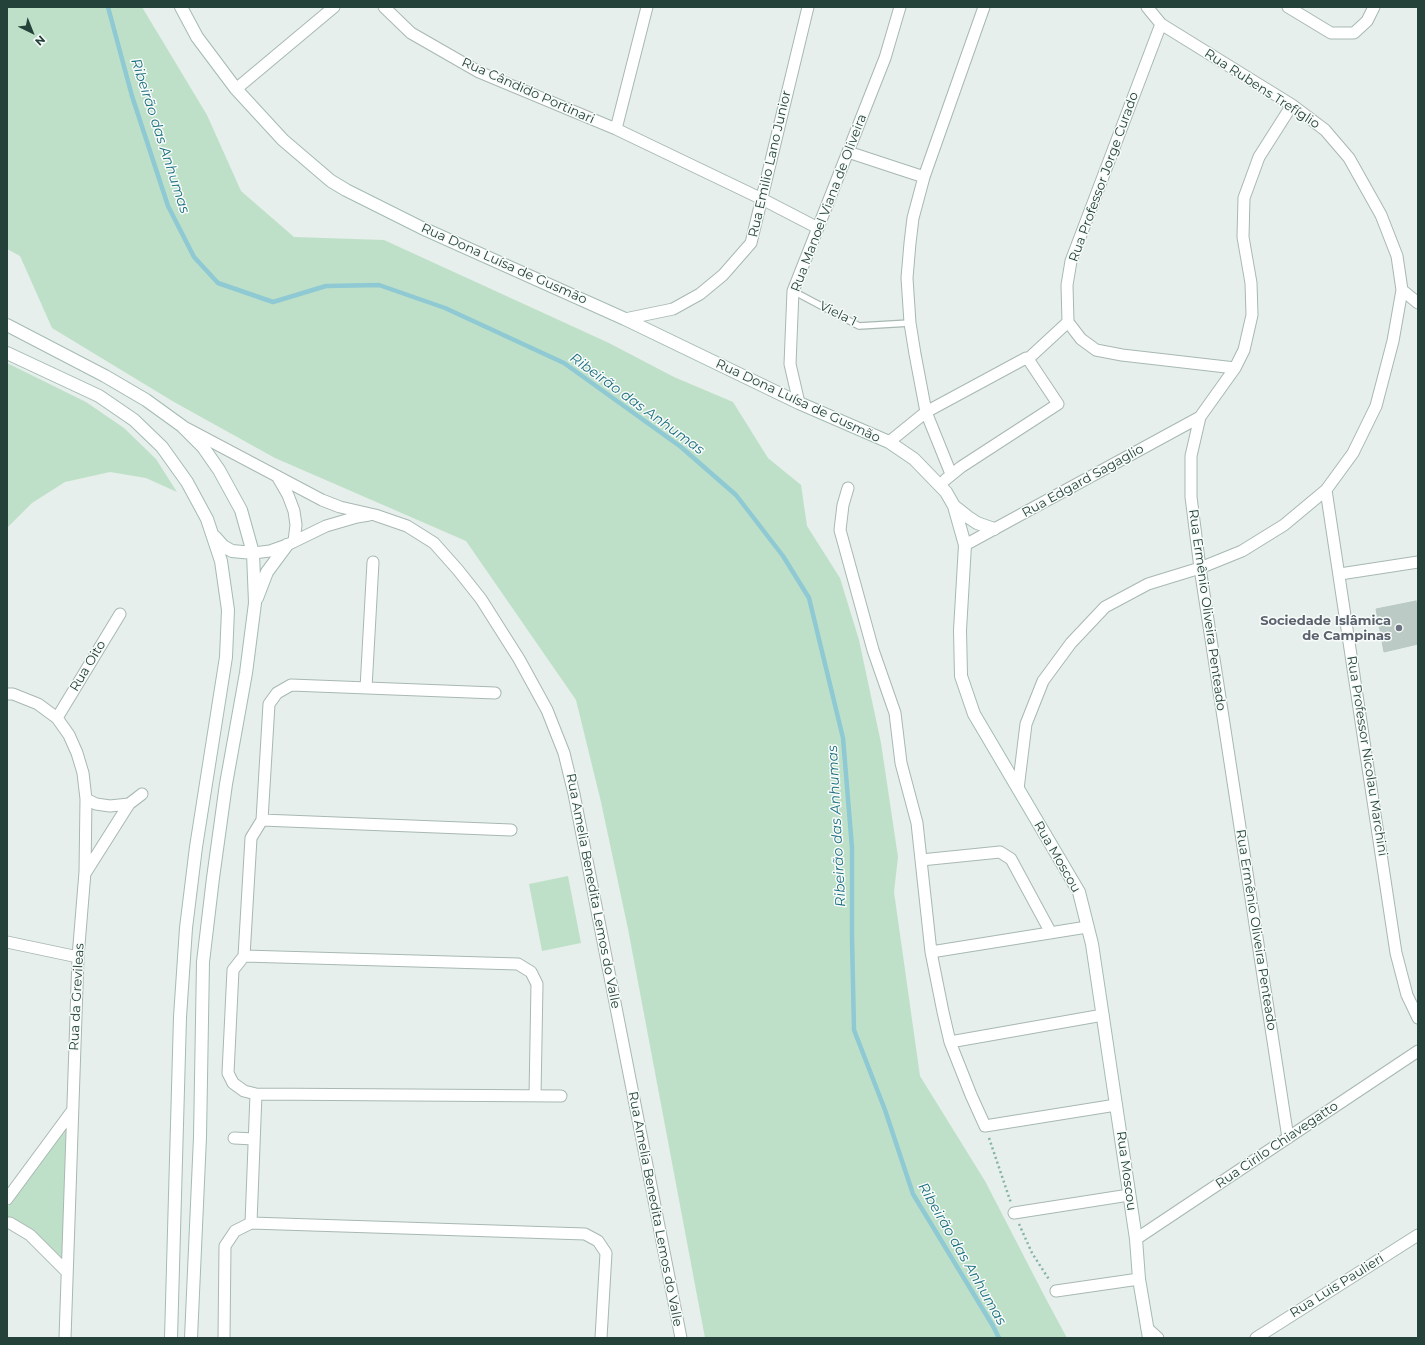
<!DOCTYPE html>
<html>
<head>
<meta charset="utf-8">
<style>
	body { margin:0 }
	#map { position:relative; width:1425px; height:1345px; overflow:hidden; background:#e6efeb; font-family:Montserrat,sans-serif }
	canvas { display:block }
	.frame { position:absolute; inset:0; border:8px solid #24423a; pointer-events:none }
	.north { position:absolute; left:12px; top:12px; width:40px; height:40px; -webkit-text-stroke:3px #f7fbf9; paint-order:stroke; rotate:137deg; font-size:11px; font-weight:700; line-height:16px; text-align:center; color:#24423a }
	.north::after { content:''; display:block; margin:auto; width:14px; height:18px; background:#24423a; clip-path:polygon(50% 0,100% 100%,50% 72%,0 100%) }
</style>
</head>
<body>
<div id="map">
<canvas width="1425" height="1345"></canvas>
<div class="frame"></div>
<div class="north">N</div>
</div>
<script>
const context = document.querySelector('canvas').getContext('2d');
context.lineJoin = 'round';
function fillPath(path, color) {
  context.fillStyle = color;
  context.fill(path, 'evenodd');
}
function shape(rows) {
  const path = new Path2D();
  for (const r of rows) {
    path.moveTo(r[0], r[1]);
    for (let i = 2; i < r.length; i += 2) path.lineTo(r[i], r[i + 1]);
  }
  return path;
}
function stroke(path, color, width, dash) {
  context.strokeStyle = color;
  context.lineWidth = width;
  context.lineCap = dash ? 'butt' : 'round';
  context.setLineDash(dash || []);
  context.stroke(path);
}
function write(font, color, halo, rows, align = 'center') {
  context.font = font + ' Montserrat,sans-serif';
  context.lineWidth = 3;
  context.setLineDash([]);
  context.textBaseline = 'middle';
  context.strokeStyle = halo;
  context.fillStyle = color;
  for (const [text, x, y, turn = 0] of rows) {
    context.save();
    context.translate(x, y);
    context.rotate((+turn || 0) * Math.PI / 180);
    context.textAlign = isNaN(turn) ? turn : align;
    if (halo) context.strokeText(text, 0, 0);
    context.fillText(text, 0, 0);
    context.restore();
  }
}
fillPath(shape([
	[7,7,142,7,207,115,241,191,294,237,384,240,609,343,674,377,733,402,768,458,801,485,807,526,840,578,859,640,881,743,898,857,894,892,920,1076,985,1181,1046,1299,1067,1338,705,1338,628,929,601,802,576,700,466,541,275,458,174,402,52,328,20,256,7,249],
	[7,363,86,402,124,428,156,459,177,492,146,478,110,472,65,482,32,503,7,528],
	[568,876,581,943,542,951,529,884],
	[66,1127,62,1262,7,1218,7,1208]
]), '#bfe0c8');
stroke(shape([
	[108,7,132,96,168,206,194,257,218,283,273,302,326,286,379,285,445,308,564,363,681,447,736,495,783,556,809,598,843,738,852,848,852,937,854,1030,885,1110,913,1194,993,1326,999,1338]
]), '#8ec9d4', 4.5);
const building = shape([
	[1416,601,1418,611,1418,644,1384,652,1376,609,1416,601]
]);
fillPath(building, '#bbcac4');
stroke(building, '#b8c9c2', 1);
const lane = shape([
	[793,291,859,326,910,323]
]);
const street = shape([
	[384,7,411,33,479,72,616,129,762,199,818,228],
	[1288,7,1331,33,1354,33,1367,21,1374,7],
	[1161,24,1071,261,1067,285,1068,322,1081,339,1096,350,1122,355,1235,368],
	[236,89,334,7],
	[616,129,647,7],
	[848,152,924,177],
	[1402,290,1418,303],
	[625,319,673,309,700,294,723,275,751,243,808,7],
	[1028,359,1068,322],
	[799,403,790,364,793,291,885,58,900,7],
	[186,428,322,500,340,507,375,515,407,526,434,543,458,570,481,599,519,659,547,710,564,753,574,794,681,1338],
	[889,442,926,412,1026,358,1028,359],
	[951,474,926,412,915,354,910,323,907,278,910,243,913,218,924,177,984,7],
	[277,476,288,495,294,511,296,525,294,541],
	[945,480,961,467,1058,404,1028,359],
	[848,488,843,505,840,530,873,650,895,713,901,763,917,823,931,952,943,1012,950,1042,971,1095,985,1126,1116,1105],
	[1326,490,1396,953,1407,995,1418,1018],
	[965,545,1200,417],
	[253,553,270,551,287,545,326,526,357,517,369,515],
	[1340,574,1418,562],
	[366,688,373,562],
	[7,694,13,694,38,704,57,718,69,735,77,753,83,773,86,799,85,872,78,957,65,1338],
	[57,718,120,614],
	[1018,789,1026,724,1043,681,1071,643,1105,607,1148,584,1200,568,1242,551,1284,525,1326,490,1353,453,1376,406,1393,341,1402,290,1397,256,1381,215,1349,158,1325,130,1292,105,1161,24,1147,7],
	[86,799,96,804,110,806,129,804],
	[262,820,511,830],
	[921,860,1000,852,1011,859,1051,933],
	[86,872,129,804,142,794],
	[7,942,78,957],
	[931,952,1087,927],
	[244,956,251,838,262,820,269,704,277,693,291,685,495,693],
	[950,1042,1103,1015],
	[535,1096,537,984,531,972,518,964,244,956,233,970,228,1073,233,1083,244,1091,256,1094,561,1096],
	[234,1138,254,1139],
	[1288,1138,1200,568,1191,497,1191,456,1200,417,1235,368,1244,350,1252,315,1251,283,1243,237,1244,198,1259,157,1292,105],
	[7,1199,72,1111],
	[1014,1213,1129,1195],
	[7,1223,10,1223,30,1235,67,1272],
	[251,1223,256,1094],
	[1136,1239,1418,1051],
	[1056,1291,1139,1279],
	[1147,1328,1158,1338],
	[224,1338,225,1246,235,1231,251,1223,585,1234,598,1241,606,1253,601,1338],
	[1256,1338,1418,1235]
]);
const secondary = shape([
	[181,7,197,37,236,89,283,140,331,181,346,190,422,228,625,319,799,403,889,442,914,459,946,492,954,506,965,545,960,630,961,676,974,714,1079,892,1092,944,1136,1239,1139,1279,1149,1338],
	[7,325,105,376,146,400,182,426,203,447,219,470,241,510,253,553,255,603,246,673,226,784,213,878,203,962,200,1137,191,1338],
	[7,353,99,396,134,420,162,447,187,482,207,519,221,561,228,610,226,657,196,847,186,928,180,1017,171,1338],
	[954,506,968,517,977,523,994,529],
	[215,537,223,546,232,551,253,553],
	[257,598,267,572,287,545]
]);
stroke(lane, '#a8b8b2', 8);
stroke(street, '#a8b8b2', 13);
stroke(secondary, '#a4bbb3', 14);
stroke(shape([
	[989,1138,1011,1203],
	[1019,1224,1032,1253,1050,1281]
]), '#86b3a5', 2.5, [2, 3]);
stroke(lane, '#fff', 5.5);
stroke(street, '#fff', 11);
stroke(secondary, '#fff', 12);
for (const [x, y, r, color] of [
	[1399,628,4,"#6b7280"]
]) {
  const dot = new Path2D();
  dot.arc(x, y, r, 0, 2 * Math.PI);
  context.fillStyle = color;
  context.fill(dot);
  stroke(dot, '#f7fbf9', 1.5);
}
write('13px', '#24423a', '#f7fbf9', [
	["Rua Rubens Trefíglio",1262,89,33],
	["Rua Cândido Portinari",528,91,24],
	["Rua Emilio Lano Junior",770,164,-77],
	["Rua Professor Jorge Curado",1104,177,-70],
	["Rua Manoel Viana de Oliveira",829,203,-69],
	["Rua Dona Luísa de Gusmão",504,264,24],
	["Viela 1",838,314,26],
	["Rua Dona Luísa de Gusmão",798,401,25],
	["Rua Edgard Sagaglio",1083,481,-29],
	["Rua Ermênio Oliveira Penteado",1207,610,82],
	["Rua Oito",88,666,-59],
	["Rua Professor Nicolau Marchini",1367,756,81],
	["Rua Moscou",1057,857,60],
	["Rua Amelia Benedita Lemos do Valle",593,891,79],
	["Rua Ermênio Oliveira Penteado",1256,930,81],
	["Rua da Grevileas",77,997,-87],
	["Rua Cirilo Chiavegatto",1277,1145,-34],
	["Rua Moscou",1126,1171,82],
	["Rua Amelia Benedita Lemos do Valle",655,1209,79],
	["Rua Luis Paulieri",1337,1286,-32]
]);
write('bold 13px', '#5b616d', '#f7fbf9', [
	["Sociedade Islâmica",1391,621],
	["de Campinas",1391,636]
], 'right');
write('italic 14px', '#1c6f80', '#f7fbf9', [
	["Ribeirão das Anhumas",160,136,72],
	["Ribeirão das Anhumas",637,404,36],
	["Ribeirão das Anhumas",837,826,-93],
	["Ribeirão das Anhumas",962,1254,60]
]);
</script>
</body>
</html>
